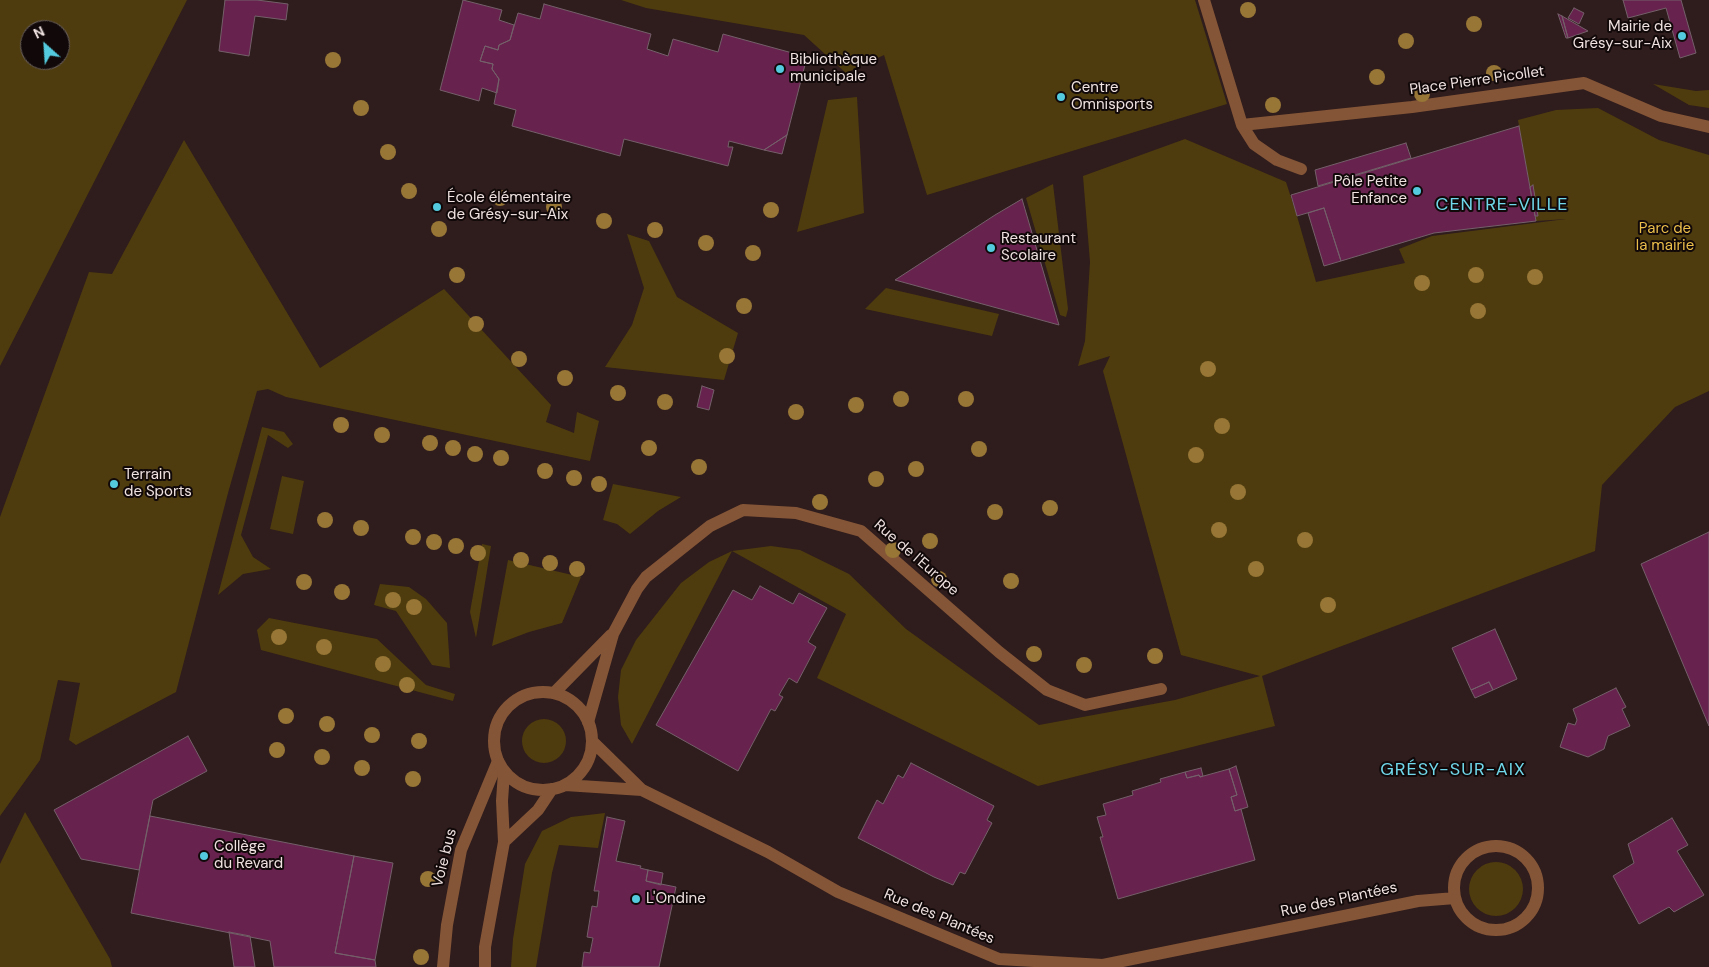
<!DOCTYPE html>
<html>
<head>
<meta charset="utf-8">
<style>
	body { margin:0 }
	#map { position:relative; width:1709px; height:967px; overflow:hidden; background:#2f1c1c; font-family:"DM Sans",sans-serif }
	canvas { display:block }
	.north { position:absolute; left:20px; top:20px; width:50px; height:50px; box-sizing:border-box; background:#110909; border:1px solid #6a605f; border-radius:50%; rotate:334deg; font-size:14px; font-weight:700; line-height:20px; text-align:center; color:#efe2e1 }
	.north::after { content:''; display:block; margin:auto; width:18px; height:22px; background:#54cade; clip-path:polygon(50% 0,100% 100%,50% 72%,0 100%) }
</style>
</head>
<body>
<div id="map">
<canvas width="1709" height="967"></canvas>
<div class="north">N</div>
</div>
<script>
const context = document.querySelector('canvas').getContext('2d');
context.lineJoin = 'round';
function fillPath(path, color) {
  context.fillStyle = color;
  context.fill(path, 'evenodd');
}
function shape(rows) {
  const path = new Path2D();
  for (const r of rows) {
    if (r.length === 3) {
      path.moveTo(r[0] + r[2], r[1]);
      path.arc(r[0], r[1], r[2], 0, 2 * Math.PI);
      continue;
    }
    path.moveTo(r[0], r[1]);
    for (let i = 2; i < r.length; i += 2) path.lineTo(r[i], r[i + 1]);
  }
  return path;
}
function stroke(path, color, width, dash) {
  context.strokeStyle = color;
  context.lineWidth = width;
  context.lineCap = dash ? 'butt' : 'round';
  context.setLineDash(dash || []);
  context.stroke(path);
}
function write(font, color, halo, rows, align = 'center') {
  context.font = font + ' "DM Sans",sans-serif';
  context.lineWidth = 4;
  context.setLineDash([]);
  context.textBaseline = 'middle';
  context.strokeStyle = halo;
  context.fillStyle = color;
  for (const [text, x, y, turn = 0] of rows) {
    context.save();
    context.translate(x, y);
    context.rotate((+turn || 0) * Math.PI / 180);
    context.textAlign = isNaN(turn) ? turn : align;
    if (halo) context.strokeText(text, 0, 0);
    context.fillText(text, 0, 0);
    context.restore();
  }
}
fillPath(shape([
	[0,0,187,0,0,366],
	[30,30,60,30,60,60,30,60],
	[621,0,1195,0,1227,104,927,195,884,55,846,73,804,35,646,8],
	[1653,84,1696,91,1709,90,1709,108,1689,105],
	[857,97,864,213,797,232,828,100],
	[1598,108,1659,140,1709,155,1709,391,1675,407,1602,485,1595,551,1262,676,1275,726,1038,786,817,678,846,614,732,551,632,744,621,725,618,697,621,670,636,640,681,583,709,562,732,551,771,546,800,550,849,574,906,629,1039,725,1175,700,1260,676,1181,655,1103,371,1110,356,1078,366,1085,341,1090,262,1083,176,1185,139,1286,182,1297,216,1316,282,1405,263,1399,249,1432,236,1566,219,1536,221,1518,120,1556,110],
	[184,140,320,368,444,289,551,405,546,422,574,433,577,412,599,421,590,461,286,397,268,389,257,391,228,493,176,692,76,745,69,740,80,683,58,680,40,760,0,816,0,517,89,272,112,274],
	[1053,184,1068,309,1066,317,1060,315,1026,198],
	[627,234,649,241,677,297,738,333,724,380,605,367,632,325,644,288],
	[886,288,999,314,992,336,865,309],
	[262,427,284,432,293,444,288,448,268,435,241,535,253,557,271,569,243,574,218,595],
	[282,476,304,481,293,534,270,529],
	[613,484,681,497,658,511,630,534,617,524,603,520],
	[482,544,491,546,476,638,470,612],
	[508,560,581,577,562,623,529,632,492,646],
	[380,584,409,587,426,599,447,623,450,668,432,665,396,611,374,605],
	[269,618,377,639,426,685,455,694,453,701,261,650,257,630],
	[544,741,22],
	[25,812,110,959,112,967,0,967,0,864],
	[605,813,598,848,559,845,552,873,536,967,511,967,513,939,525,864,542,831,571,817],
	[1496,889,27]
]), '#4e3c0e');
const building = shape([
	[225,0,257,0,288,4,286,20,255,16,249,56,219,51,225,0],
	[463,0,502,10,499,20,514,25,510,40,499,45,498,50,485,46,480,61,493,64,492,69,499,79,497,93,482,88,479,101,440,90,463,0],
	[1623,0,1681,0,1696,53,1680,58,1666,8,1628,18,1623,0],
	[544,4,651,34,647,49,668,56,673,39,718,52,723,34,807,57,787,135,764,150,729,141,728,147,733,147,728,166,624,139,620,156,512,126,516,110,494,104,499,79,492,69,493,64,480,61,485,46,498,50,499,45,510,40,518,13,540,19,544,4],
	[1574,8,1584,13,1579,24,1568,18,1574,8],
	[1558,14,1562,16,1568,38,1566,38,1558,14],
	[1562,16,1588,31,1568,38,1562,16],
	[1519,126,1536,221,1434,233,1341,261,1324,208,1297,216,1291,195,1519,126],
	[787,135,782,154,764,150,787,135],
	[1406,143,1411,158,1318,186,1315,170,1406,143],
	[1533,185,1538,216,1535,216,1530,187,1533,185],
	[1022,199,1059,325,895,280,995,215,1022,199],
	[1324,208,1341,261,1324,266,1308,213,1324,208],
	[702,386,714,390,709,410,697,407,702,386],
	[1709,532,1709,726,1641,564,1709,532],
	[760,586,793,604,799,593,827,608,808,642,816,647,797,683,789,678,779,695,783,697,775,711,771,709,738,771,656,725,733,590,752,600,760,586],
	[1495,629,1517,679,1493,690,1489,682,1471,690,1452,648,1495,629],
	[1489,682,1493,690,1475,698,1471,690,1489,682],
	[1616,688,1626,707,1622,709,1630,726,1608,736,1604,749,1588,757,1560,747,1568,723,1575,725,1577,720,1573,709,1616,688],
	[188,736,207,771,153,800,139,870,81,859,54,810,188,736],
	[911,763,994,806,987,820,992,823,965,874,960,872,953,885,934,877,858,838,877,800,883,804,898,775,903,778,911,763],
	[1236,766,1248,807,1235,811,1231,797,1237,795,1229,769,1236,766],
	[1201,768,1203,776,1200,777,1199,775,1187,778,1185,772,1201,768],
	[1229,769,1237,795,1231,797,1235,811,1241,809,1255,860,1118,899,1100,837,1103,837,1097,817,1106,815,1103,804,1133,795,1132,791,1161,782,1160,779,1185,772,1187,778,1199,775,1200,777,1229,769],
	[150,816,354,856,335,953,375,960,376,967,274,967,270,941,131,913,150,816],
	[607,817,625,821,616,861,641,866,640,868,648,870,646,881,676,887,659,967,582,967,584,952,590,953,593,938,587,937,592,906,597,907,599,891,594,891,607,817],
	[1672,818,1688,845,1677,851,1704,895,1674,912,1669,907,1639,924,1613,876,1634,863,1628,844,1672,818],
	[354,856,393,863,375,960,335,953,354,856],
	[648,870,663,873,661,885,646,881,648,870],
	[229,932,250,936,255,967,234,967,229,932]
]);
fillPath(building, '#67234d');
stroke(building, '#74606a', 1);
stroke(shape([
	[1204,0,1242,125,1254,144,1277,160,1301,169],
	[1242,125,1412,107,1584,83,1661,116,1709,127],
	[554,693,611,635],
	[588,722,613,634,637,589,646,577,710,526,743,510,796,513,861,531,999,652,1047,690,1085,705,1161,689],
	[443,967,447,925,461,850,498,761]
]), '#845537', 12);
stroke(shape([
	[543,741,49],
	[592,741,642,790,768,852,838,892,999,959,1103,965,1418,901,1455,898],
	[565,785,642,790],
	[504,842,538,810,552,789],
	[1496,888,42],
	[485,967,485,947,504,842,502,801,504,772]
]), '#845537', 12);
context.fillStyle = '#977636';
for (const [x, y] of [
	[1248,10],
	[1474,24],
	[1406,41],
	[333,60],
	[1494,73],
	[1377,77],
	[1422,94],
	[1273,105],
	[361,108],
	[388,152],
	[409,191],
	[500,198],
	[554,207],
	[771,210],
	[604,221],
	[439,229],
	[655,230],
	[706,243],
	[753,253],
	[457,275],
	[1476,275],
	[1535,277],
	[1422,283],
	[744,306],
	[1478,311],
	[476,324],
	[727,356],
	[519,359],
	[1208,369],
	[565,378],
	[618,393],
	[901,399],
	[966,399],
	[665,402],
	[856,405],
	[796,412],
	[341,425],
	[1222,426],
	[382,435],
	[430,443],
	[453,448],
	[649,448],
	[979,449],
	[475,454],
	[1196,455],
	[501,458],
	[699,467],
	[916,469],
	[545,471],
	[574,478],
	[876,479],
	[599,484],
	[1238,492],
	[820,502],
	[1050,508],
	[995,512],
	[325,520],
	[361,528],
	[1219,530],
	[413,537],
	[1305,540],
	[930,541],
	[434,542],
	[456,546],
	[893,550],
	[478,553],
	[521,560],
	[550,563],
	[577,569],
	[1256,569],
	[939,579],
	[1011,581],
	[304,582],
	[342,592],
	[393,600],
	[1328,605],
	[414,607],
	[279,637],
	[324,647],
	[1034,654],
	[1155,656],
	[383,664],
	[1084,665],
	[407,685],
	[286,716],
	[327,724],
	[372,735],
	[419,741],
	[277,750],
	[322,757],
	[362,768],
	[413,779],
	[428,879],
	[421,957]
]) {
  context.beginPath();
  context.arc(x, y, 8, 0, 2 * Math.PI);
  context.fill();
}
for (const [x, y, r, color] of [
	[1682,36,5,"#54cade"],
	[780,69,5,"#54cade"],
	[1061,97,5,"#54cade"],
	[1417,191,5,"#54cade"],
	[437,207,5,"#54cade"],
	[991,248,5,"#54cade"],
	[114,484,5,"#54cade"],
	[204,856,5,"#54cade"],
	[636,899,5,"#54cade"]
]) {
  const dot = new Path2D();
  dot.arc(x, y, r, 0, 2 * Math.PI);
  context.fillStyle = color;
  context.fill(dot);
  stroke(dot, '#110909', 2);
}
write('15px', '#efe2e1', '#110909', [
	["Mairie de",1672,27,"right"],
	["Grésy-sur-Aix",1672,44,"right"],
	["Bibliothèque",790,60],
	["municipale",790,77],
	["Centre",1071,88],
	["Omnisports",1071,105],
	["Pôle Petite",1407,182,"right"],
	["Enfance",1407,199,"right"],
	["École élémentaire",447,198],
	["de Grésy-sur-Aix",447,215],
	["Restaurant",1001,239],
	["Scolaire",1001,256],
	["Terrain",124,475],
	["de Sports",124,492],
	["Collège",214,847],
	["du Revard",214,864],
	["L'Ondine",646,899]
], 'left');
write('15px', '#efe2e1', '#110909', [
	["Place Pierre Picollet",1477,81,-8],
	["Rue de l'Europe",916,558,41],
	["Voie bus",445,858,-76],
	["Rue des Plantées",1339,900,-12],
	["Rue des Plantées",939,917,23]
]);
write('15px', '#ecbf4b', '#110909', [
	["Parc de",1665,229],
	["la mairie",1665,246]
]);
context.letterSpacing = '1px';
write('18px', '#70d8ea', '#110909', [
	["CENTRE-VILLE",1502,205],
	["GRÉSY-SUR-AIX",1453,770]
]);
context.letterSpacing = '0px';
</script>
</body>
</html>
